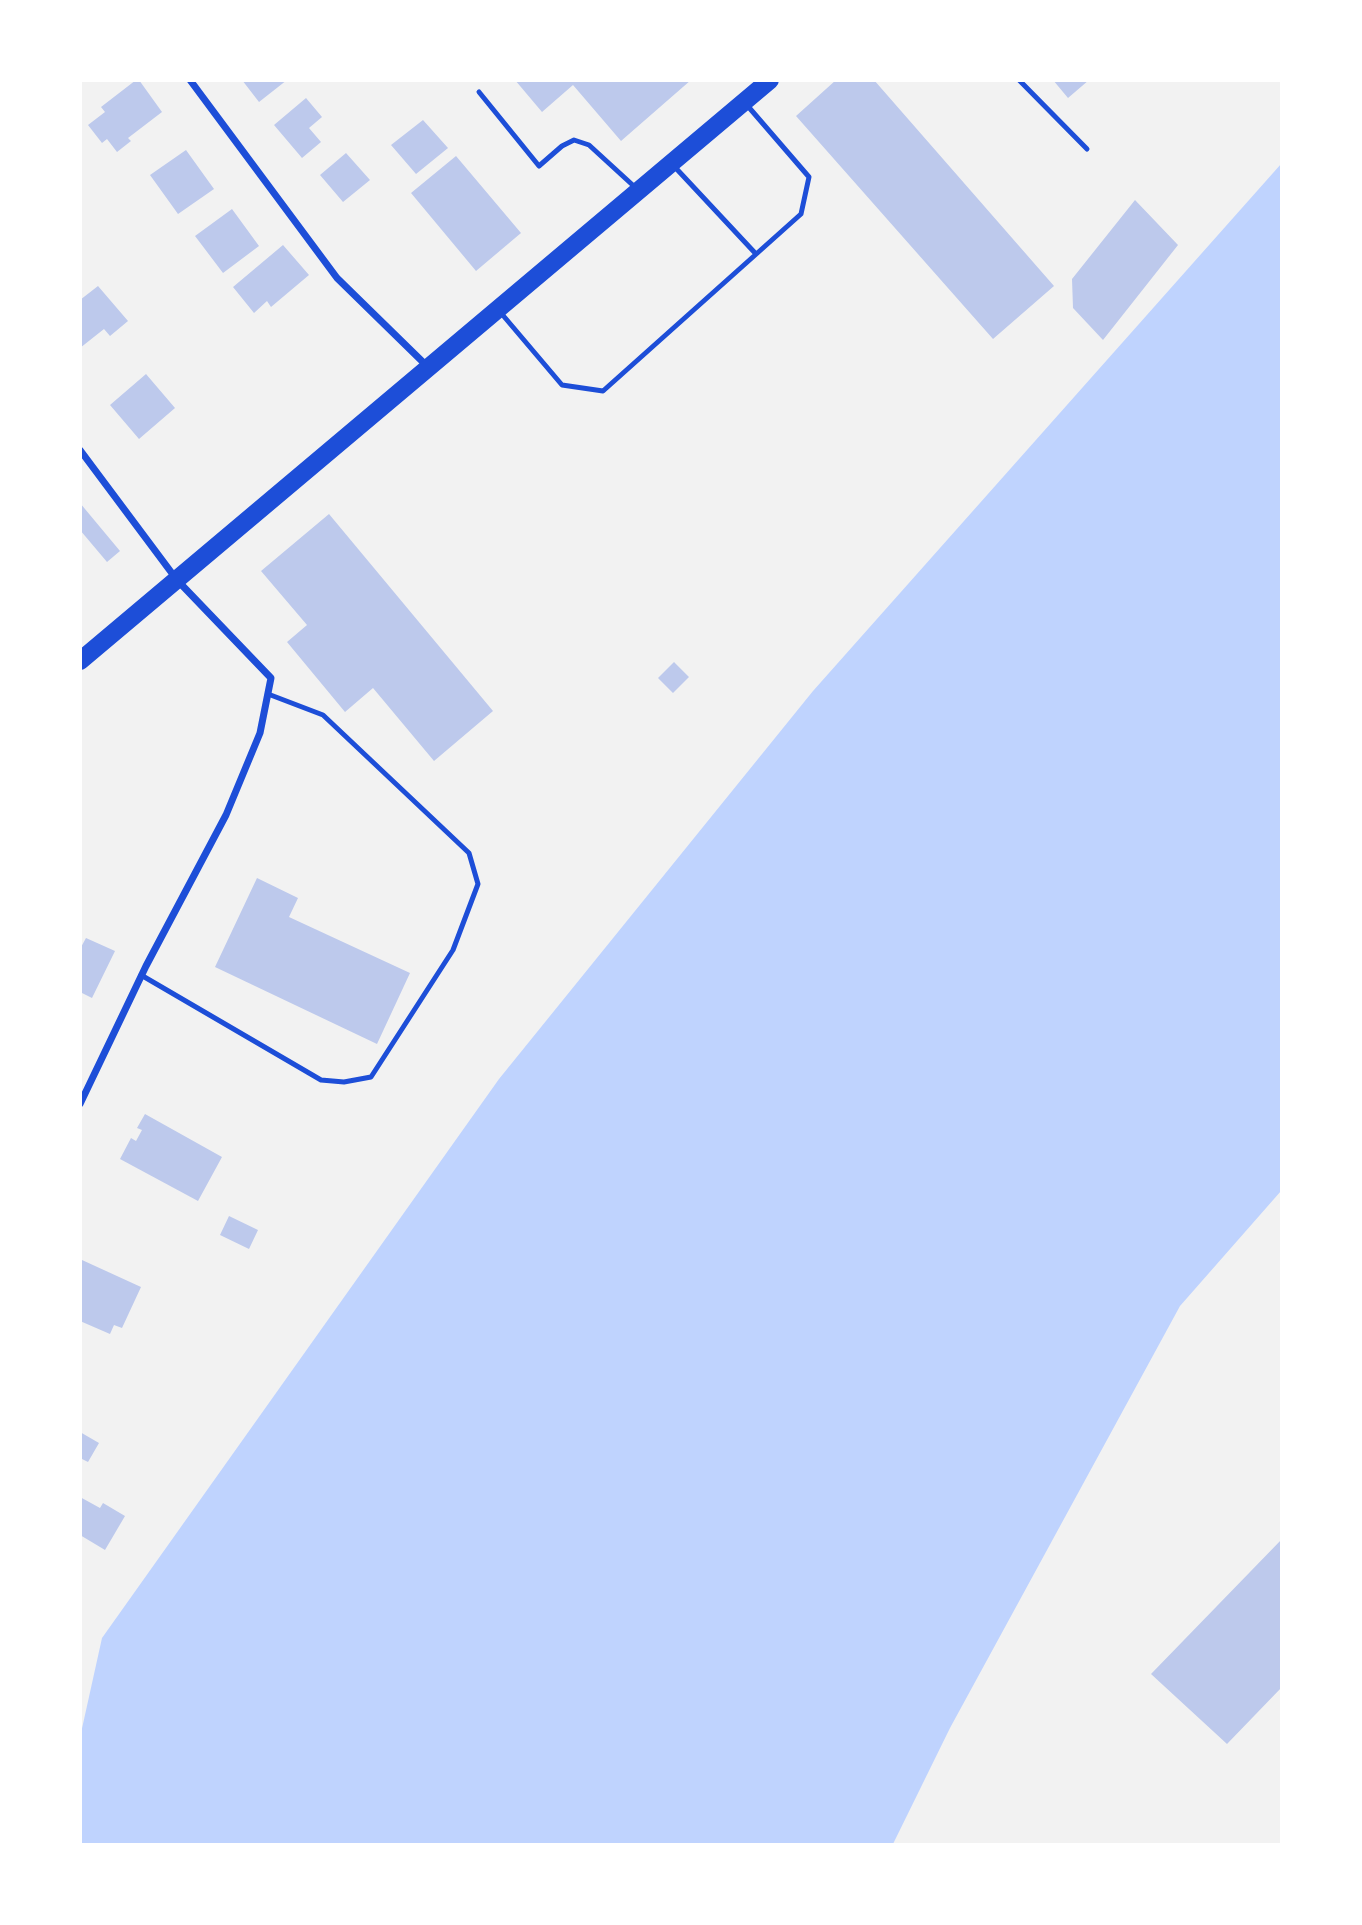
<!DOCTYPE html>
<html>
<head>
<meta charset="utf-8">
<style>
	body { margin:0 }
	#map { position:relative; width:1362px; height:1925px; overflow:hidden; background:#f2f2f2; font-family:"Nunito Sans",sans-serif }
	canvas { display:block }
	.frame { position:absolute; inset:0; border:82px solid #fff; pointer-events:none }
</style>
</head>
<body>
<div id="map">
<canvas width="1362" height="1925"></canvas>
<div class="frame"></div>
</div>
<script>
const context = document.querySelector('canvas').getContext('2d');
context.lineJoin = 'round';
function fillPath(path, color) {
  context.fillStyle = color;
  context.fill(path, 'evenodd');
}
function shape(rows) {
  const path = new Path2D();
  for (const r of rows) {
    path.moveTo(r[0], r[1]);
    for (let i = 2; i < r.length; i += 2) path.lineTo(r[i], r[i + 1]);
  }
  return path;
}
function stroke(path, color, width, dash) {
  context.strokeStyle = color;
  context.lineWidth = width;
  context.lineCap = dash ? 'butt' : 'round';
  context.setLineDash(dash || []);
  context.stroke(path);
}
fillPath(shape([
	[1281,164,1281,1191,1180,1306,950,1728,893,1844,81,1844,81,1733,102,1638,499,1079,813,691]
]), '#bfd3fe');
fillPath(shape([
	[136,80,139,80,162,112,128,138,131,141,117,152,107,139,102,143,88,125,105,112,101,107],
	[242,80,287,80,259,102],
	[515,80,691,80,621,141,573,85,542,112],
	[836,80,874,80,1054,286,993,339,796,116],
	[1053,80,1089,80,1068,98],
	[306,98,322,117,309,128,321,142,302,158,274,125],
	[423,120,448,148,416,174,391,145],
	[186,150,214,189,178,214,150,175],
	[346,153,370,180,343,202,320,175],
	[456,156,521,233,476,271,411,193],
	[1135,200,1178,245,1103,340,1073,308,1072,279],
	[232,209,259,246,223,273,195,236],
	[283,245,309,275,271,307,267,301,254,313,233,287],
	[98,286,128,321,110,336,104,329,80,348,80,300],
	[146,374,175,408,139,439,110,405],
	[80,503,120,551,107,562,80,530],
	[329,514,493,711,434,761,373,688,345,712,287,642,307,625,261,571],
	[674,662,689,677,673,693,658,678],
	[257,878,298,898,289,917,410,973,377,1044,215,967],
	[86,938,115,951,92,998,80,992,80,949],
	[145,1114,222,1157,198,1201,120,1159,131,1138,136,1141,142,1130,137,1128],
	[229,1216,258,1230,249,1249,220,1235],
	[82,1260,141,1287,122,1328,114,1325,110,1334,80,1321],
	[80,1432,99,1443,88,1462,80,1458],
	[80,1497,100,1508,103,1503,125,1516,105,1550,80,1535],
	[1282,1539,1282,1687,1227,1744,1151,1674]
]), '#bdc9ec');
stroke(shape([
	[1019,80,1087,149],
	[479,92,539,166,562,146,574,140,589,145,637,189],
	[672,164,756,254],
	[501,313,562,385,603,391,801,214,809,177,746,104],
	[141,975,321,1080,344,1082,371,1077,453,950,478,884,469,853,323,715,268,694]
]), '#1d4ed8', 5);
stroke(shape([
	[190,80,337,278,429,368],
	[80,450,177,580,271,678,260,733,226,815,146,966,80,1104]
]), '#1d4ed8', 7);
stroke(shape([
	[80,661,770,80]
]), '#1d4ed8', 18);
</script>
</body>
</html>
